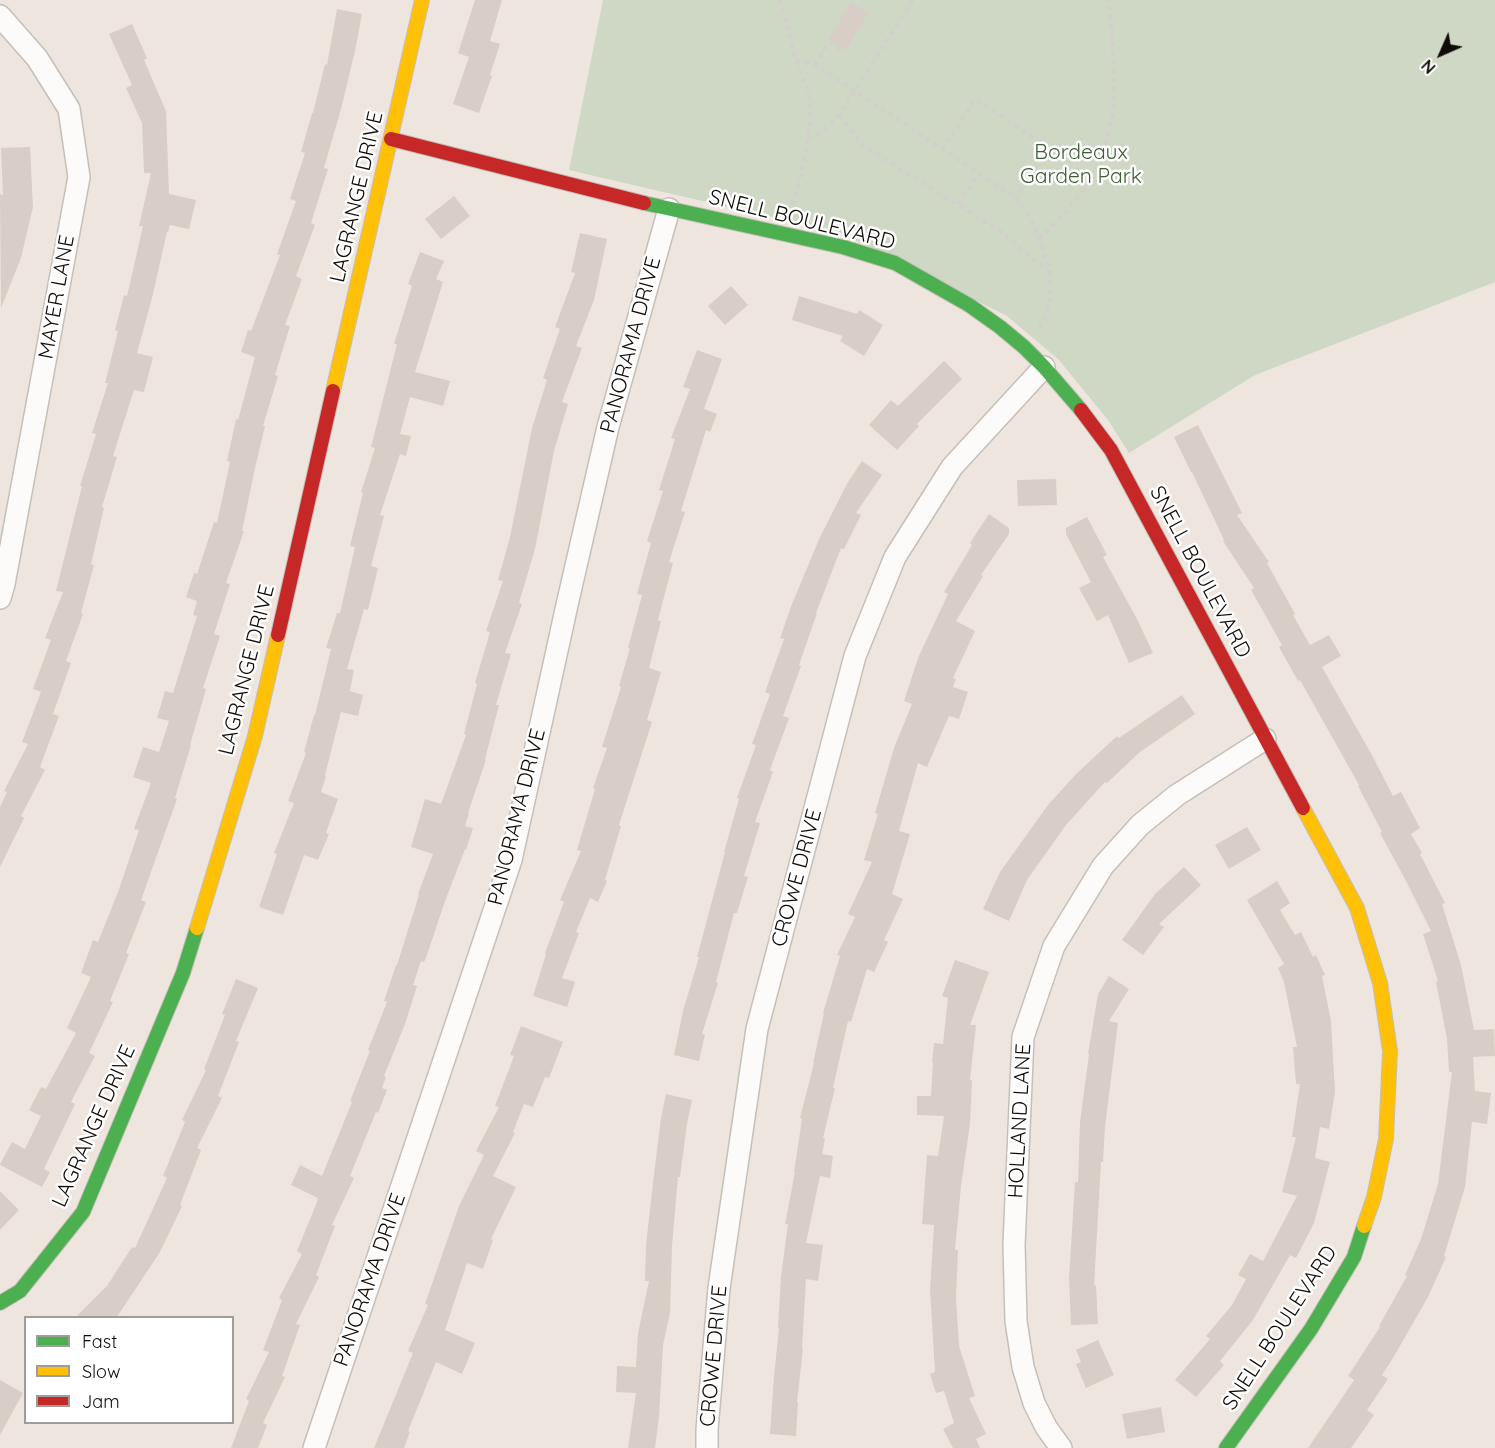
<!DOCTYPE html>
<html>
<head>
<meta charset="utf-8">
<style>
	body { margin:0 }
	#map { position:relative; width:1495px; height:1448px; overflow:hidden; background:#eee6de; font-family:Quicksand,sans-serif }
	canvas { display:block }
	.legend { position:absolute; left:24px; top:1316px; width:210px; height:108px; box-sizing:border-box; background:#fff; border:2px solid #9f9d9c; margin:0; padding:8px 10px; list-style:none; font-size:18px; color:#100b07 }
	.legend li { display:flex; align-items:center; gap:12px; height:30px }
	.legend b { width:30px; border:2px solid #9f9d9c }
	.north { position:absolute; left:1411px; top:24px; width:60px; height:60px; -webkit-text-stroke:4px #fff; paint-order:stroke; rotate:225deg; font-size:16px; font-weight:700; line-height:24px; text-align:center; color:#100b07 }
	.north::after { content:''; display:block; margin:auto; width:21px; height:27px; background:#100b07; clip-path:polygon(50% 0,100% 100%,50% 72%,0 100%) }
</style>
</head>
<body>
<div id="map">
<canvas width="1495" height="1448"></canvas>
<ul class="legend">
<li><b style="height:8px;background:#4caf50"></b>Fast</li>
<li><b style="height:8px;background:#ffc107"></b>Slow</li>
<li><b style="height:8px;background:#c62828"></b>Jam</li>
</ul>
<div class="north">N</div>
</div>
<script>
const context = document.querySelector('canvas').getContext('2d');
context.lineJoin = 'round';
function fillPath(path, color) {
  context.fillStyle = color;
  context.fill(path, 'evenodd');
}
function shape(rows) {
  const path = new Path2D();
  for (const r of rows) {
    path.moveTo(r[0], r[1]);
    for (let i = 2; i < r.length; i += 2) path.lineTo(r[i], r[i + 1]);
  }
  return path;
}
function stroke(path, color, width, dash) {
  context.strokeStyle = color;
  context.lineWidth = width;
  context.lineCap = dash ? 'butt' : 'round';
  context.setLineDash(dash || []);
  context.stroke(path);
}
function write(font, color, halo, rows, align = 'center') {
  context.font = font + ' Quicksand,sans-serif';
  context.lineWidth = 5;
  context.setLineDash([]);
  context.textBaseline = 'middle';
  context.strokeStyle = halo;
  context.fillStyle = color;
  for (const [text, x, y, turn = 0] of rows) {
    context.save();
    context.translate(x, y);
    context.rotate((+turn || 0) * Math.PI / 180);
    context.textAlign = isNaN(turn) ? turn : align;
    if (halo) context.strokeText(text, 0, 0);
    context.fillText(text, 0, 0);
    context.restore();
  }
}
fillPath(shape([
	[603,0,1495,0,1495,282,1255,375,1129,453,1108,420,1059,360,1007,316,839,232,676,195,569,170]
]), '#cfd7c5');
fillPath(shape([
	[475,0,502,0,490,41,500,44,490,75,492,76,479,113,453,104,469,57,458,53],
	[851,2,868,13,846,50,829,39],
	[337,9,362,14,355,51,341,109,324,168,328,169,311,223,315,225,296,276,302,279,285,325,290,326,275,375,278,376,263,426,265,426,255,468,242,531,244,531,226,583,230,584,214,634,220,636,203,688,206,689,190,745,191,745,175,798,177,799,141,900,146,902,126,953,129,954,110,1001,113,1002,89,1053,95,1056,71,1102,75,1104,44,1169,50,1172,42,1187,0,1165,0,1164,12,1142,25,1149,41,1116,29,1110,41,1087,46,1089,76,1033,67,1028,91,977,81,973,93,940,98,942,118,892,139,830,134,829,151,783,133,777,143,747,159,752,169,721,157,718,165,691,173,693,197,616,193,615,197,601,186,597,194,573,197,574,214,522,217,523,230,462,227,461,236,419,238,420,255,357,241,352,248,330,251,331,280,255,277,254,296,201,290,199,305,153,301,152,312,113,313,113,325,64,327,65],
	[132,24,147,58,144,60,166,111,169,194,196,200,189,229,170,225,168,232,167,232,152,298,137,353,153,357,144,392,134,390,113,456,117,457,102,507,104,508,91,564,94,565,81,613,83,614,66,661,71,663,53,714,59,716,40,767,45,770,21,816,24,818,0,867,0,807,7,792,4,791,28,744,22,742,41,692,33,689,51,640,45,638,63,592,56,591,82,486,80,486,96,434,92,433,108,383,105,383,118,331,115,330,124,295,127,296,143,226,139,226,151,173,144,173,142,123,126,88,132,85,109,34],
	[30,147,33,207,21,258,1,308,0,194,3,195,1,148],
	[454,196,470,216,441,239,425,219],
	[580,233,607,239,594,300,576,346,582,348,562,402,568,404,554,451,535,549,519,603,522,604,505,653,511,654,496,705,499,705,485,759,486,760,468,813,469,813,465,826,473,828,466,850,465,849,444,904,426,958,424,962,421,961,413,985,417,986,405,1024,384,1076,386,1077,382,1088,387,1090,378,1113,376,1112,350,1176,354,1178,332,1225,335,1226,316,1275,319,1277,296,1324,300,1325,282,1376,285,1377,263,1423,267,1425,258,1448,231,1448,249,1401,246,1399,269,1352,263,1350,282,1300,279,1298,302,1254,297,1251,317,1202,318,1198,291,1185,300,1165,322,1176,352,1102,350,1101,370,1051,368,1050,387,1002,384,1001,396,965,397,965,419,895,418,894,433,854,411,847,425,799,441,804,466,735,464,734,477,684,475,683,490,632,486,631,503,581,498,580,510,537,532,428,547,380,543,378,560,329,555,327,575,273,571,272],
	[420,252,444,261,436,279,443,282,415,372,450,381,443,406,410,397,400,434,411,436,406,456,400,454,380,515,384,516,371,566,378,568,368,610,364,609,347,669,354,670,350,691,363,695,358,716,341,712,325,775,326,776,321,792,338,799,326,833,329,834,318,860,304,855,283,915,259,907,277,854,274,853,294,803,288,801,306,753,304,752,314,715,315,715,331,649,326,648,337,613,340,613,355,547,350,546,363,493,361,492,375,448,371,447,397,344,394,344,412,286,408,284],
	[731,286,748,305,725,325,708,306],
	[799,296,857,314,859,310,883,325,864,356,840,341,843,336,792,320],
	[697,350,722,359,704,409,717,414,710,432,706,430,681,511,685,512,669,562,673,563,658,620,661,621,649,668,661,672,647,720,652,722,619,825,621,826,605,880,607,881,598,902,590,898,576,932,579,933,562,978,575,982,567,1007,533,996,546,954,545,953,564,902,560,900,581,851,577,850,595,789,593,788,607,748,602,747,621,687,619,686,630,648,628,648,642,595,637,594,651,543,647,541,663,491,659,490,675,439,671,438,690,389,683,387],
	[944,361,962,379,917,424,919,426,897,450,869,425,891,400,898,406],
	[1198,425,1242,513,1237,515,1269,562,1267,563,1295,614,1293,615,1310,645,1329,635,1341,656,1322,667,1373,757,1393,796,1401,792,1420,828,1411,834,1422,853,1420,854,1445,903,1442,904,1461,965,1474,1030,1494,1029,1495,1056,1473,1057,1475,1091,1491,1093,1487,1124,1472,1122,1465,1187,1444,1256,1446,1257,1428,1297,1393,1358,1382,1375,1388,1379,1367,1410,1374,1415,1351,1448,1308,1448,1354,1380,1348,1376,1380,1327,1379,1326,1407,1276,1405,1275,1421,1239,1438,1184,1452,1072,1449,1072,1447,1039,1436,982,1438,981,1423,934,1431,931,1406,881,1380,833,1382,832,1358,786,1359,785,1300,680,1298,681,1279,647,1282,645,1251,590,1254,588,1223,541,1224,540,1192,472,1191,472,1174,437],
	[862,461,882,475,856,513,861,515,844,549,841,548,816,613,817,613,799,665,801,666,783,716,789,718,770,770,773,772,755,822,760,823,744,876,748,877,737,913,734,913,716,982,718,983,702,1034,705,1034,699,1061,674,1055,683,1011,699,957,697,957,725,852,724,852,739,799,737,798,756,745,752,744,770,694,765,692,784,639,780,638,792,604,820,537,848,482],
	[1056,479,1057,505,1018,506,1017,480],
	[989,514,1009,528,1009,534,981,575,983,576,956,621,975,631,953,678,956,679,953,687,968,692,959,719,949,716,927,767,918,763,899,831,910,834,892,894,903,899,884,940,888,942,874,972,867,969,851,1022,848,1021,833,1088,835,1088,823,1138,825,1139,822,1154,833,1156,830,1178,820,1176,806,1243,823,1245,818,1281,806,1279,802,1349,803,1349,797,1402,798,1402,796,1436,770,1434,774,1376,779,1328,778,1328,781,1276,788,1224,785,1224,795,1172,794,1172,802,1119,800,1118,814,1063,813,1063,824,1013,823,1013,840,956,837,955,855,917,848,914,872,862,864,860,878,814,875,813,894,748,912,704,904,701,918,658,948,594,944,592,972,545,970,543],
	[1087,517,1107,555,1103,557,1137,619,1153,653,1129,663,1108,615,1097,621,1079,588,1091,582,1066,534,1066,528],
	[1182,695,1195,714,1140,752,1107,783,1105,782,1066,825,1027,880,1009,921,983,909,1000,872,1048,805,1076,774,1117,736,1119,738],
	[1247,827,1261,850,1229,869,1215,845],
	[1184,867,1201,885,1159,924,1164,927,1143,955,1122,940,1155,894],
	[1277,881,1290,903,1280,910,1295,935,1301,932,1313,957,1316,955,1325,975,1322,976,1331,1021,1335,1092,1329,1129,1320,1127,1315,1158,1330,1162,1314,1223,1296,1258,1290,1255,1253,1320,1220,1361,1224,1365,1196,1397,1175,1380,1210,1339,1206,1336,1232,1305,1246,1279,1238,1275,1250,1254,1263,1261,1297,1196,1282,1192,1296,1137,1292,1137,1300,1084,1296,1084,1293,1047,1297,1047,1284,982,1278,968,1284,964,1247,900],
	[955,960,989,972,970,1025,976,1025,970,1080,972,1080,970,1124,961,1186,955,1250,958,1250,956,1298,959,1346,975,1396,969,1398,986,1434,976,1439,980,1448,953,1448,943,1429,954,1423,944,1391,936,1393,930,1374,935,1372,930,1290,934,1225,922,1224,927,1155,938,1156,944,1116,917,1115,917,1096,931,1096,933,1063,932,1063,934,1043,943,1044,948,998,942,996],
	[1109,976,1129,989,1109,1021,1118,1023,1105,1127,1103,1162,1101,1162,1094,1286,1096,1285,1098,1324,1071,1325,1069,1279,1075,1182,1078,1182,1080,1122,1089,1054,1088,1054,1098,994],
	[236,979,258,988,236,1041,239,1042,218,1096,222,1098,197,1148,201,1150,180,1205,182,1206,160,1252,117,1317,76,1317,107,1286,132,1247,135,1248,167,1178,163,1176,185,1122,182,1120,206,1070,204,1069,225,1015,222,1014],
	[521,1026,563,1042,549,1078,545,1077,533,1107,524,1104,513,1132,515,1133,493,1176,516,1187,491,1239,493,1240,483,1269,467,1263,445,1330,475,1343,462,1374,436,1362,408,1431,410,1432,404,1448,374,1448,413,1353,408,1351,428,1305,425,1304,459,1206,484,1155,476,1151,499,1107,495,1106,514,1056,510,1055],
	[666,1094,692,1100,687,1124,680,1177,678,1177,672,1246,670,1313,663,1345,659,1417,655,1448,628,1448,636,1393,616,1392,617,1366,636,1367,638,1333,649,1281,645,1281,646,1245,654,1174,661,1118],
	[0,1191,19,1210,0,1230],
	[1098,1340,1114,1375,1086,1388,1076,1364,1081,1362,1076,1350],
	[0,1380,23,1393,0,1435],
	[1161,1407,1165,1432,1127,1439,1122,1414]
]), '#d8cec7');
const street = shape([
	[0,16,37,58,69,109,79,177,4,584,0,598],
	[314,1448,511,860,567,605,608,427,669,209],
	[707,1448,707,1430,719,1288,757,1029,855,656,895,557,952,467,1044,367],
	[1061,1448,1046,1427,1034,1403,1023,1367,1016,1321,1014,1245,1023,1037,1054,946,1103,866,1140,825,1177,795,1265,739]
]);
const fast = shape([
	[644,203,843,247,895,263,969,305,1000,327,1024,347,1044,367,1081,410],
	[0,1303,20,1291,83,1212,183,973,197,928],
	[1226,1448,1311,1329,1354,1257,1364,1226]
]);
const slow = shape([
	[333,391,422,0],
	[1303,808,1357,908,1380,983,1390,1051,1386,1139,1374,1197,1364,1226],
	[197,928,255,736,278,635]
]);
const jam = shape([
	[391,139,644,203],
	[1081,410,1111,450,1303,808],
	[278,635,333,391]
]);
stroke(street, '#c5bfb9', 24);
stroke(fast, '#c5bfb9', 16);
stroke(slow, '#c5bfb9', 16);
stroke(jam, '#c5bfb9', 16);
stroke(shape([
	[780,0,796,60,808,91,811,110,806,153,791,211],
	[796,60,814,64,1016,198,1026,210,1032,222,1041,243,1050,272,1050,297,1046,315,1039,328],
	[815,65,829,42,844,51],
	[839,115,862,145,1000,231,1050,273],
	[808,138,814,136,826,128,839,115,913,0],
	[942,150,975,99,1049,148,1016,198],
	[958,204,979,174],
	[1039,239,1059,219,1084,189,1102,156,1112,118,1114,101,1113,53,1111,19,1108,0]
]), '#d2d0cd', 4, [4.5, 4.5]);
stroke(street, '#fcfbfa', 21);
stroke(fast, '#4caf50', 14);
stroke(slow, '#ffc107', 14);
stroke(jam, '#c62828', 14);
write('21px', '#3d5d35', '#fff', [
	["Bordeaux",1081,153],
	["Garden Park",1081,177]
]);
write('21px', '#100b07', '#fff', [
	["LAGRANGE DRIVE",357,197,-77],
	["SNELL BOULEVARD",802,220,14],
	["MAYER LANE",57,297,-80],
	["PANORAMA DRIVE",631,345,-75],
	["SNELL BOULEVARD",1200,572,62],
	["LAGRANGE DRIVE",247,670,-76],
	["PANORAMA DRIVE",517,817,-76],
	["CROWE DRIVE",797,878,-75],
	["HOLLAND LANE",1020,1121,-87],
	["LAGRANGE DRIVE",94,1126,-66],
	["PANORAMA DRIVE",370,1280,-71],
	["SNELL BOULEVARD",1280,1328,-57],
	["CROWE DRIVE",714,1356,-85]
]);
</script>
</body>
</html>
